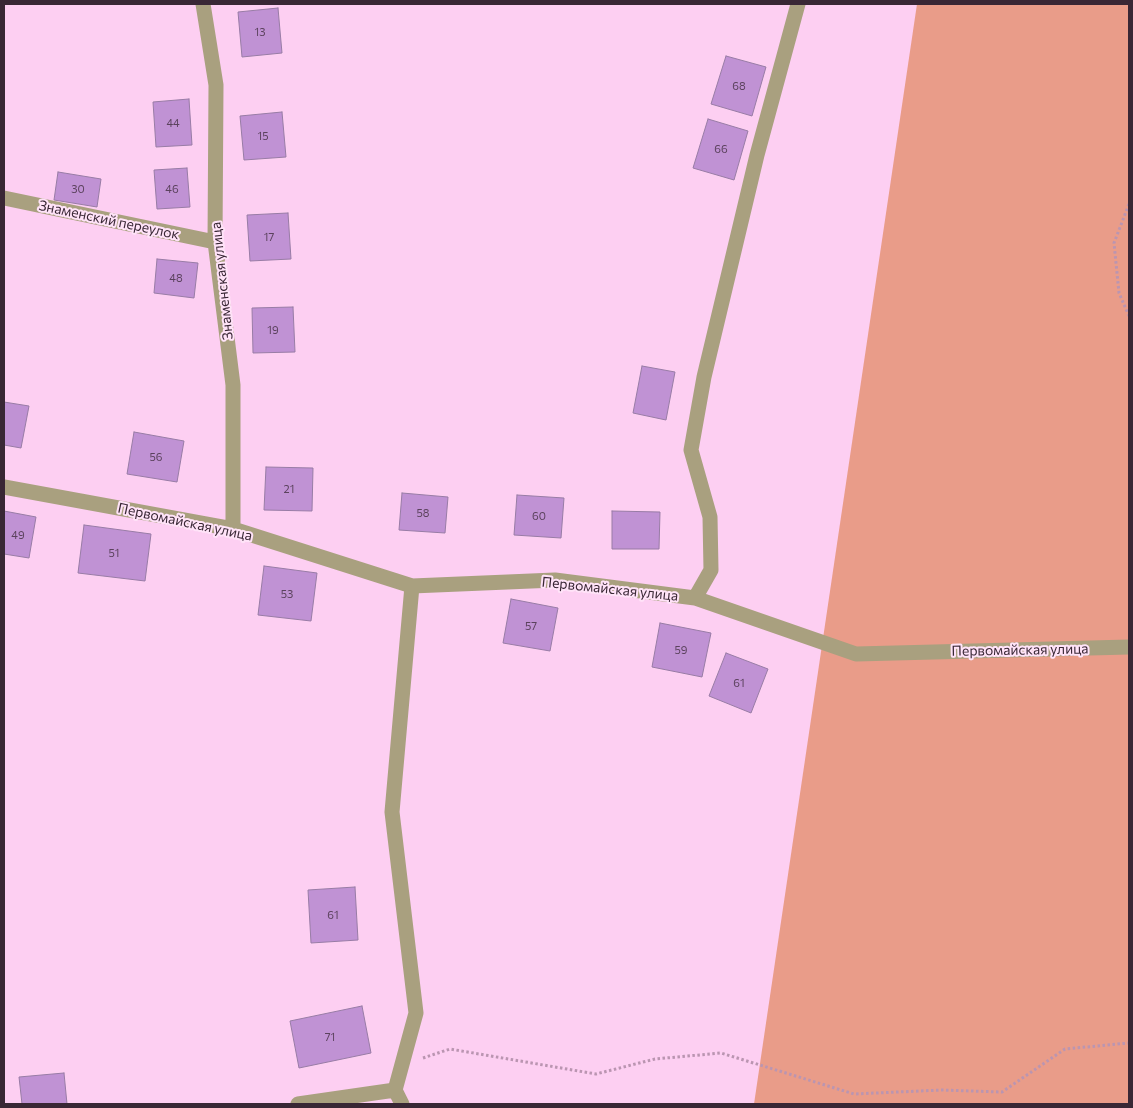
<!DOCTYPE html>
<html>
<head>
<meta charset="utf-8">
<style>
	body { margin:0 }
	#map { position:relative; width:1133px; height:1108px; overflow:hidden; background:#fdcff2; font-family:Commissioner,sans-serif }
	canvas { display:block }
	.frame { position:absolute; inset:0; border:5px solid #392735; pointer-events:none }
</style>
</head>
<body>
<div id="map">
<canvas width="1133" height="1108"></canvas>
<div class="frame"></div>
</div>
<script>
const context = document.querySelector('canvas').getContext('2d');
context.lineJoin = 'round';
function fillPath(path, color) {
  context.fillStyle = color;
  context.fill(path, 'evenodd');
}
function shape(rows) {
  const path = new Path2D();
  for (const r of rows) {
    path.moveTo(r[0], r[1]);
    for (let i = 2; i < r.length; i += 2) path.lineTo(r[i], r[i + 1]);
  }
  return path;
}
function stroke(path, color, width, dash) {
  context.strokeStyle = color;
  context.lineWidth = width;
  context.lineCap = dash ? 'butt' : 'round';
  context.setLineDash(dash || []);
  context.stroke(path);
}
function write(font, color, halo, rows, align = 'center') {
  context.font = font + ' Commissioner,sans-serif';
  context.lineWidth = 4;
  context.setLineDash([]);
  context.textBaseline = 'middle';
  context.strokeStyle = halo;
  context.fillStyle = color;
  for (const [text, x, y, turn = 0] of rows) {
    context.save();
    context.translate(x, y);
    context.rotate((+turn || 0) * Math.PI / 180);
    context.textAlign = isNaN(turn) ? turn : align;
    if (halo) context.strokeText(text, 0, 0);
    context.fillText(text, 0, 0);
    context.restore();
  }
}
fillPath(shape([
	[917,4,1129,4,1129,1104,754,1104]
]), '#e99c89');
const building = shape([
	[278,8,282,53,242,57,238,12,278,8],
	[726,56,766,67,752,116,711,104,726,56],
	[189,99,192,145,156,147,153,102,189,99],
	[282,112,286,157,244,160,240,116,282,112],
	[708,119,748,131,734,180,693,168,708,119],
	[187,168,190,207,157,209,154,170,187,168],
	[58,172,101,179,97,207,54,200,58,172],
	[288,213,291,259,250,261,247,215,288,213],
	[157,259,198,263,194,298,154,293,157,259],
	[293,307,295,352,253,353,252,308,293,307],
	[642,366,675,372,666,420,633,413,642,366],
	[4,402,29,406,21,448,4,445,4,402],
	[134,432,184,441,177,482,127,474,134,432],
	[266,467,313,468,312,511,264,510,266,467],
	[402,493,448,497,445,533,399,530,402,493],
	[517,495,564,498,561,538,514,535,517,495],
	[4,511,36,517,29,558,4,554,4,511],
	[612,511,660,512,659,549,612,549,612,511],
	[84,525,151,534,145,581,78,573,84,525],
	[264,566,317,573,311,621,258,615,264,566],
	[511,599,558,608,550,651,503,643,511,599],
	[660,623,711,633,702,677,652,667,660,623],
	[726,653,768,669,751,713,709,696,726,653],
	[355,887,358,940,311,943,308,890,355,887],
	[362,1006,371,1053,299,1068,290,1021,362,1006],
	[64,1073,67,1104,22,1104,19,1077,64,1073]
]);
fillPath(building, '#c092d4');
stroke(building, '#987ca5', 1);
stroke(shape([
	[1129,204,1114,243,1119,293,1129,316],
	[423,1058,450,1049,596,1074,655,1059,721,1053,854,1094,942,1090,1002,1092,1065,1049,1129,1043]
]), '#ba95b1', 3, [2.5, 2.5]);
stroke(shape([
	[203,4,216,85,215,242,233,385,233,529],
	[4,198,215,242],
	[4,487,233,529,412,586,555,580,695,598,856,654,1129,647],
	[695,598,711,570,710,517,691,450,704,377,757,155,798,4],
	[298,1104,395,1090],
	[402,1104,395,1090,416,1013,392,812,412,586]
]), '#a9a07f', 15);
write('11px', '#5b425d', null, [
	["13",260,32],
	["68",739,86],
	["44",173,123],
	["15",263,136],
	["66",721,149],
	["30",78,189],
	["46",172,189],
	["17",269,237],
	["48",176,278],
	["19",273,330],
	["56",156,457],
	["21",289,489],
	["58",423,513],
	["60",539,516],
	["49",18,535],
	["51",114,553],
	["53",287,594],
	["57",531,626],
	["59",681,650],
	["61",739,683],
	["61",333,915],
	["71",330,1037]
]);
write('14px', '#392735', '#ffe3f8', [
	["Знаменский переулок",109,220,12],
	["Знаменская улица",222,281,-96],
	["Первомайская улица",185,522,12],
	["Первомайская улица",610,589,6],
	["Первомайская улица",1020,650,-1]
]);
</script>
</body>
</html>
